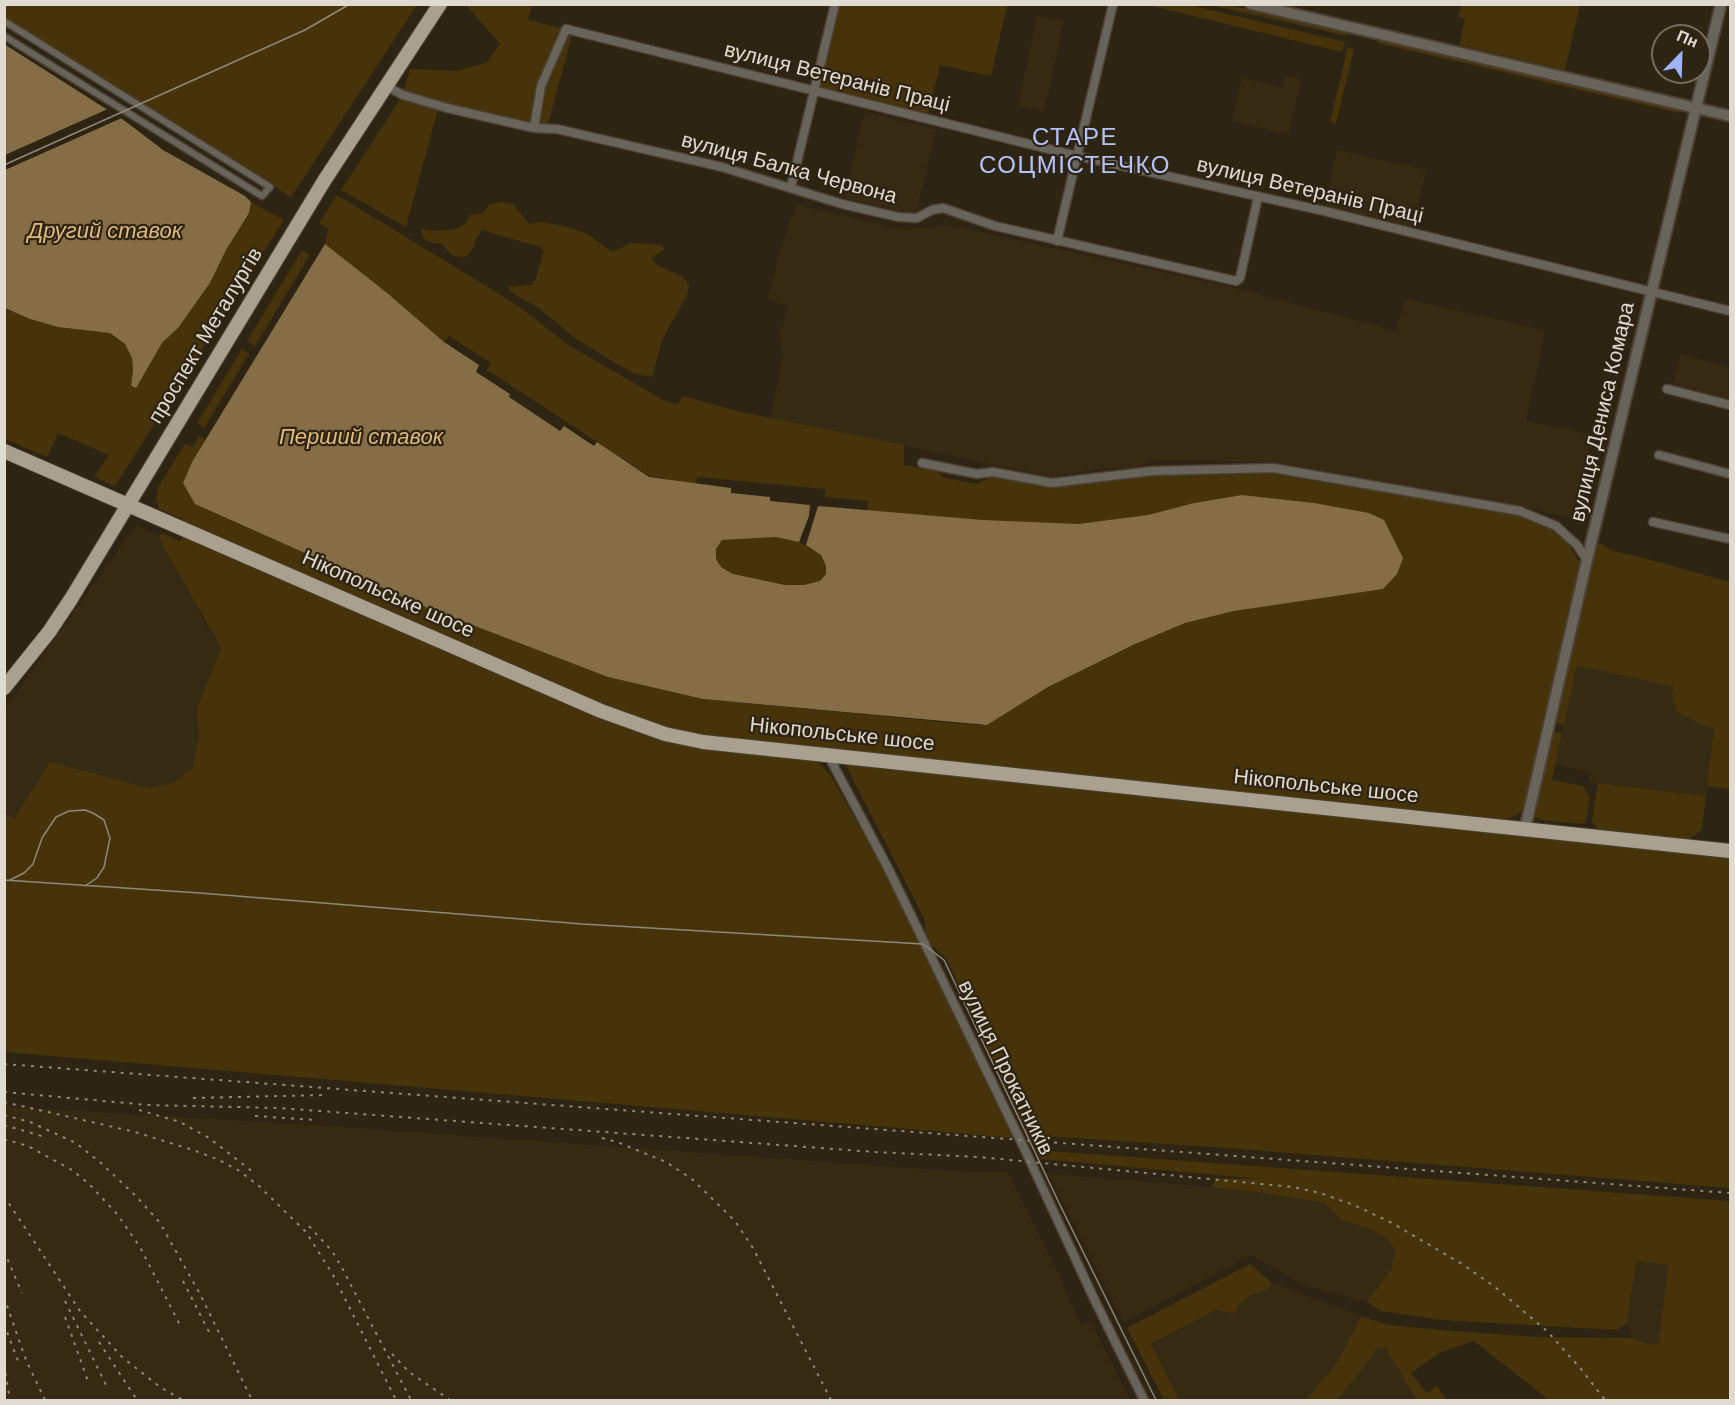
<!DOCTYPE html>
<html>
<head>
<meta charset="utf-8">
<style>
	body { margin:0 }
	#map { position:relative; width:1735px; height:1405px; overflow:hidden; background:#2e2414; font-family:Helvetica,sans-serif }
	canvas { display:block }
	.frame { position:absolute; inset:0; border:6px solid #e0dad0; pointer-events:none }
	.north { position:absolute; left:1651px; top:24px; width:60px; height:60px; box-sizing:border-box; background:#2e2414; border:2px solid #756d5f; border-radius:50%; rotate:23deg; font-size:16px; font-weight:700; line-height:24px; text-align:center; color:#e0dad0 }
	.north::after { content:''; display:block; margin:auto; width:21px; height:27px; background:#a0b3fd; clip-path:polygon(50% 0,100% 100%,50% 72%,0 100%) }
</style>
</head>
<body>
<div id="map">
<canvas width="1735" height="1405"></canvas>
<div class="frame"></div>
<div class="north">Пн</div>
</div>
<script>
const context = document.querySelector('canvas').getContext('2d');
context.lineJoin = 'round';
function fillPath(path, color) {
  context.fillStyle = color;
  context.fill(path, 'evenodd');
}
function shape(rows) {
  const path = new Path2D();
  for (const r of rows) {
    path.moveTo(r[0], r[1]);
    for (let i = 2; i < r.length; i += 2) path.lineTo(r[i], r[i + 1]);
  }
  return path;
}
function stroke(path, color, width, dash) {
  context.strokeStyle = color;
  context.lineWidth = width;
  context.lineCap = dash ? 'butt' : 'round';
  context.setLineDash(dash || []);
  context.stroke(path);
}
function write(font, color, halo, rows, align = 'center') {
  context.font = font + ' Helvetica,sans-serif';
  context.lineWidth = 4.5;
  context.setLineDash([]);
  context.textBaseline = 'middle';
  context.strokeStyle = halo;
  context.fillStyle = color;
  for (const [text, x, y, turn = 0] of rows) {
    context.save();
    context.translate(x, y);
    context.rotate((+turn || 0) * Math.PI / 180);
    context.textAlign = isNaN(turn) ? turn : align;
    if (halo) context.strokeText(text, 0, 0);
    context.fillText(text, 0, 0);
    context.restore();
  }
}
fillPath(shape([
	[1037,16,1064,21,1044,111,1018,105],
	[1285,76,1301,79,1289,134,1232,121,1242,78,1282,87],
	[865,112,936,130,916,212,899,211,844,198],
	[1337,150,1426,170,1412,233,1324,211],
	[797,205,904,230,948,225,1231,287,1396,331,1405,299,1545,330,1526,421,1593,435,1570,518,1511,504,1273,462,1150,460,1138,468,1098,469,1053,477,771,418,783,353,780,334,788,307,767,298,788,226],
	[1680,354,1730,368,1730,403,1672,388],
	[136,525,159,536,164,548,202,618,221,648,197,708,199,737,192,768,175,782,150,788,50,763,14,819,5,813,5,708],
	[1582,643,1678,669,1714,727,1706,796,1589,782,1590,773,1555,764],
	[5,1107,298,1124,937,1170,1007,1172,1058,1273,1081,1325,1090,1321,1130,1400,5,1400],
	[1049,1174,1211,1187,1263,1193,1325,1203,1340,1219,1372,1230,1387,1239,1395,1250,1391,1270,1367,1302,1306,1286,1251,1255,1124,1322],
	[1636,1260,1669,1265,1659,1343,1651,1345,1632,1338,1627,1324],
	[1272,1283,1361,1316,1338,1361,1306,1400,1179,1400,1151,1345,1216,1310,1234,1314,1239,1305,1249,1296,1270,1288],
	[1377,1347,1386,1349,1417,1400,1337,1400,1362,1370]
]), '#372a14');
fillPath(shape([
	[910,4,918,6,919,4,1007,5,991,76,940,65,927,119,814,91,835,5],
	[4,5,417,5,291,197,35,38,5,18],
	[466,5,532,5,528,20,573,31,547,128,403,95,410,69,456,71,486,63,500,44],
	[1148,5,1190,5,1345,42,1342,52],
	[1210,5,1230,5,1348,32,1347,36],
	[1461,5,1580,5,1565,70,1459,45,1465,19,1458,17],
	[1378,40,1679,110,1679,113,1377,43],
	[1348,47,1354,49,1336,123,1330,122],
	[401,98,438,109,406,227,341,190],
	[337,195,514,303,570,346,665,401,674,404,678,403,683,396,737,411,904,445,904,465,937,471,944,478,977,484,992,476,1051,487,1152,475,1273,474,1519,515,1540,523,1553,530,1567,542,1580,563,1525,807,1517,815,1505,819,703,736,667,728,604,705,185,525,181,518,159,509,156,498,158,487,185,444,193,448,199,436,205,440,192,462,183,483,195,504,428,608,608,677,703,699,974,725,987,725,1048,687,1133,645,1185,623,1234,611,1382,589,1397,574,1403,558,1314,503,1242,495,1194,503,1148,515,1078,524,1033,524,867,511,868,501,825,497,825,489,697,477,696,484,649,476,487,370,491,363,449,336,444,342,386,292,325,244,328,229,319,223],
	[251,202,284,220,115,486,94,477,109,455,58,433,47,457,5,439,4,308,30,319,58,327,110,333,125,344,132,358,133,370,131,386,136,388,162,343,178,328,210,283,226,250,249,213],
	[501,202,513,204,529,224,540,222,564,226,588,234,612,252,631,243,661,245,664,248,662,251,651,258,657,265,683,277,689,285,687,295,662,340,652,377,635,374,617,364,576,339,539,308,512,293,508,287,531,285,536,278,544,251,540,247,482,230,476,239,474,247,466,257,460,257,452,255,441,243,433,243,425,240,421,232,422,229,433,231,456,229,465,224,470,215,483,213,489,205],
	[302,250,310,255,255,346,247,341],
	[242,349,249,354,204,428,197,423],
	[162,533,179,541,184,537,599,715,809,758,821,765,831,776,884,870,1015,1138,5,1052,5,813,14,819,50,762,150,788,175,782,192,768,199,737,197,708,221,648,164,548,159,536],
	[777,537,799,542,813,548,821,555,826,566,826,574,820,581,804,585,785,585,733,574,721,567,716,559,716,549,722,540],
	[1597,542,1613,551,1644,558,1730,582,1730,789,1707,786,1714,728,1704,726,1677,712,1672,695,1674,687,1577,665,1564,726,1555,721],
	[1556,732,1562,733,1552,780,1583,786,1590,797,1586,820,1583,824,1541,820,1536,817,1533,811,1550,736],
	[844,762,1730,857,1730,1188,1227,1148,1028,1135,946,958,927,941,924,918],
	[1598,783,1706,796,1702,828,1696,835,1688,839,1598,829,1592,821],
	[1036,1150,1730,1201,1730,1400,1549,1400,1474,1341,1439,1353,1411,1373,1427,1393,1437,1386,1447,1400,1417,1400,1386,1349,1378,1347,1362,1370,1337,1400,1306,1400,1338,1361,1361,1316,1388,1325,1440,1330,1537,1337,1632,1338,1651,1345,1659,1343,1668,1265,1636,1261,1627,1324,1616,1330,1442,1320,1381,1311,1367,1302,1391,1270,1395,1250,1387,1239,1372,1230,1340,1219,1325,1203,1263,1193,1211,1187,1217,1178,1261,1179,1041,1159],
	[1250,1264,1272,1283,1270,1288,1249,1296,1239,1305,1234,1314,1216,1310,1151,1344,1179,1400,1164,1400,1127,1328]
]), '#473309');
fillPath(shape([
	[4,44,125,121,163,150,245,196,251,202,249,213,226,250,210,283,178,328,162,343,136,388,131,386,133,370,132,358,125,344,110,333,58,327,30,319,5,308],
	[325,244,386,292,444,342,479,365,476,372,510,394,509,397,560,431,564,426,594,446,597,442,649,477,731,488,731,493,770,497,770,501,810,505,809,516,799,542,776,537,722,540,716,549,716,559,721,567,733,574,785,585,804,585,820,581,826,574,826,566,821,555,806,545,818,506,983,520,1078,524,1148,515,1194,503,1242,495,1314,503,1369,513,1384,520,1403,558,1397,574,1383,589,1234,611,1185,623,1133,645,1048,687,987,725,703,699,608,677,428,608,195,504,183,483,192,462]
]), '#856e46');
fillPath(shape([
	[110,108,124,117,5,170,5,155]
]), '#2e2414');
const pedestrian = shape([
	[4,21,270,187,262,196,4,36]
]);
const minor = shape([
	[386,86,403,95,447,108,534,128,557,129,722,167,842,204,898,217,917,218,932,210,943,208,995,226,1236,281,1240,278,1258,197],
	[534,128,541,86,566,29,1077,156,1324,211,1730,311],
	[791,187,835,4],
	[1057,241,1113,4],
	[1667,389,1730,405],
	[1659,455,1730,474],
	[922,463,977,474,993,472,1052,483,1152,471,1273,468,1520,511,1556,526,1577,545,1587,560],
	[1653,522,1730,539],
	[828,755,888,868,1024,1148,1096,1303,1144,1400]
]);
const tertiary = shape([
	[1251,4,1730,116],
	[1525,829,1587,560,1721,4]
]);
const primary = shape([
	[4,451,601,711,665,734,703,742,1730,851],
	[4,688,49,632,71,599,324,181,440,4]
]);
stroke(pedestrian, '#4a4132', 9);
stroke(minor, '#4a4132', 11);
stroke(tertiary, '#4a4132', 14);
stroke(primary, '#4a4132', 16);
stroke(pedestrian, '#68635b', 6);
stroke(minor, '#68635b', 8);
stroke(tertiary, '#68635b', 10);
stroke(primary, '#aaa08f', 14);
stroke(shape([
	[4,165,305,30,350,4],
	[4,880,200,893,582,924,923,944,944,960,1060,1205,1156,1400],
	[10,880,24,873,33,864,42,838,56,817,69,811,85,810,93,813,104,820,110,838,104,867,97,878,85,886]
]), '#8f887b', 1.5);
stroke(shape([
	[4,1064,1730,1193],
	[4,1092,148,1105,279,1108,875,1152,979,1157,1293,1187,1320,1193,1354,1205,1392,1223,1462,1264,1495,1287,1547,1331,1581,1369,1605,1400],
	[193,1098,325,1095],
	[4,1102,135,1132,193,1150,217,1159,238,1170,259,1186,306,1232,333,1275,396,1400],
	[139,1110,180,1122,209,1138,253,1172],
	[4,1115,30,1122,76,1143,101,1163,137,1197,160,1223,200,1294,252,1400],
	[255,1116,315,1120],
	[4,1125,45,1137],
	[602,1138,617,1142,666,1162,692,1179,735,1221,753,1248,831,1400],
	[4,1139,28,1146,72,1170,89,1184,117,1214,140,1247,181,1327],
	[4,1196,80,1311,122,1357,160,1387,183,1400],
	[309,1226,332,1251,341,1266,411,1400],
	[4,1251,22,1293],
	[183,1281,209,1332],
	[4,1297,26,1360,45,1400],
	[65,1301,107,1387],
	[65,1317,89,1384],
	[4,1324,18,1361],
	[99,1342,137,1400],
	[392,1354,409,1372,450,1400],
	[4,1364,10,1400]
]), '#8f887b', 2, [3, 6]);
write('21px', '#e0dad0', '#2e2414', [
	["вулиця Ветеранів Праці",837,78,14],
	["вулиця Балка Червона",789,169,15],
	["вулиця Ветеранів Праці",1310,191,13],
	["проспект Металургів",206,336,-59],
	["вулиця Дениса Комара",1603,412,-77],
	["Нікопольське шосе",388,595,24],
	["Нікопольське шосе",842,735,6],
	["Нікопольське шосе",1326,787,6],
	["вулиця Прокатників",1005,1068,64]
]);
write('italic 22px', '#e0bb79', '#2e2414', [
	["Другий ставок",105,232],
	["Перший ставок",361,438]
]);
context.letterSpacing = '1.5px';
write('24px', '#b4c4fb', '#2e2414', [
	["СТАРЕ",1075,138],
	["СОЦМІСТЕЧКО",1075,166]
]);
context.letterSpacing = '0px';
</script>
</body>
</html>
